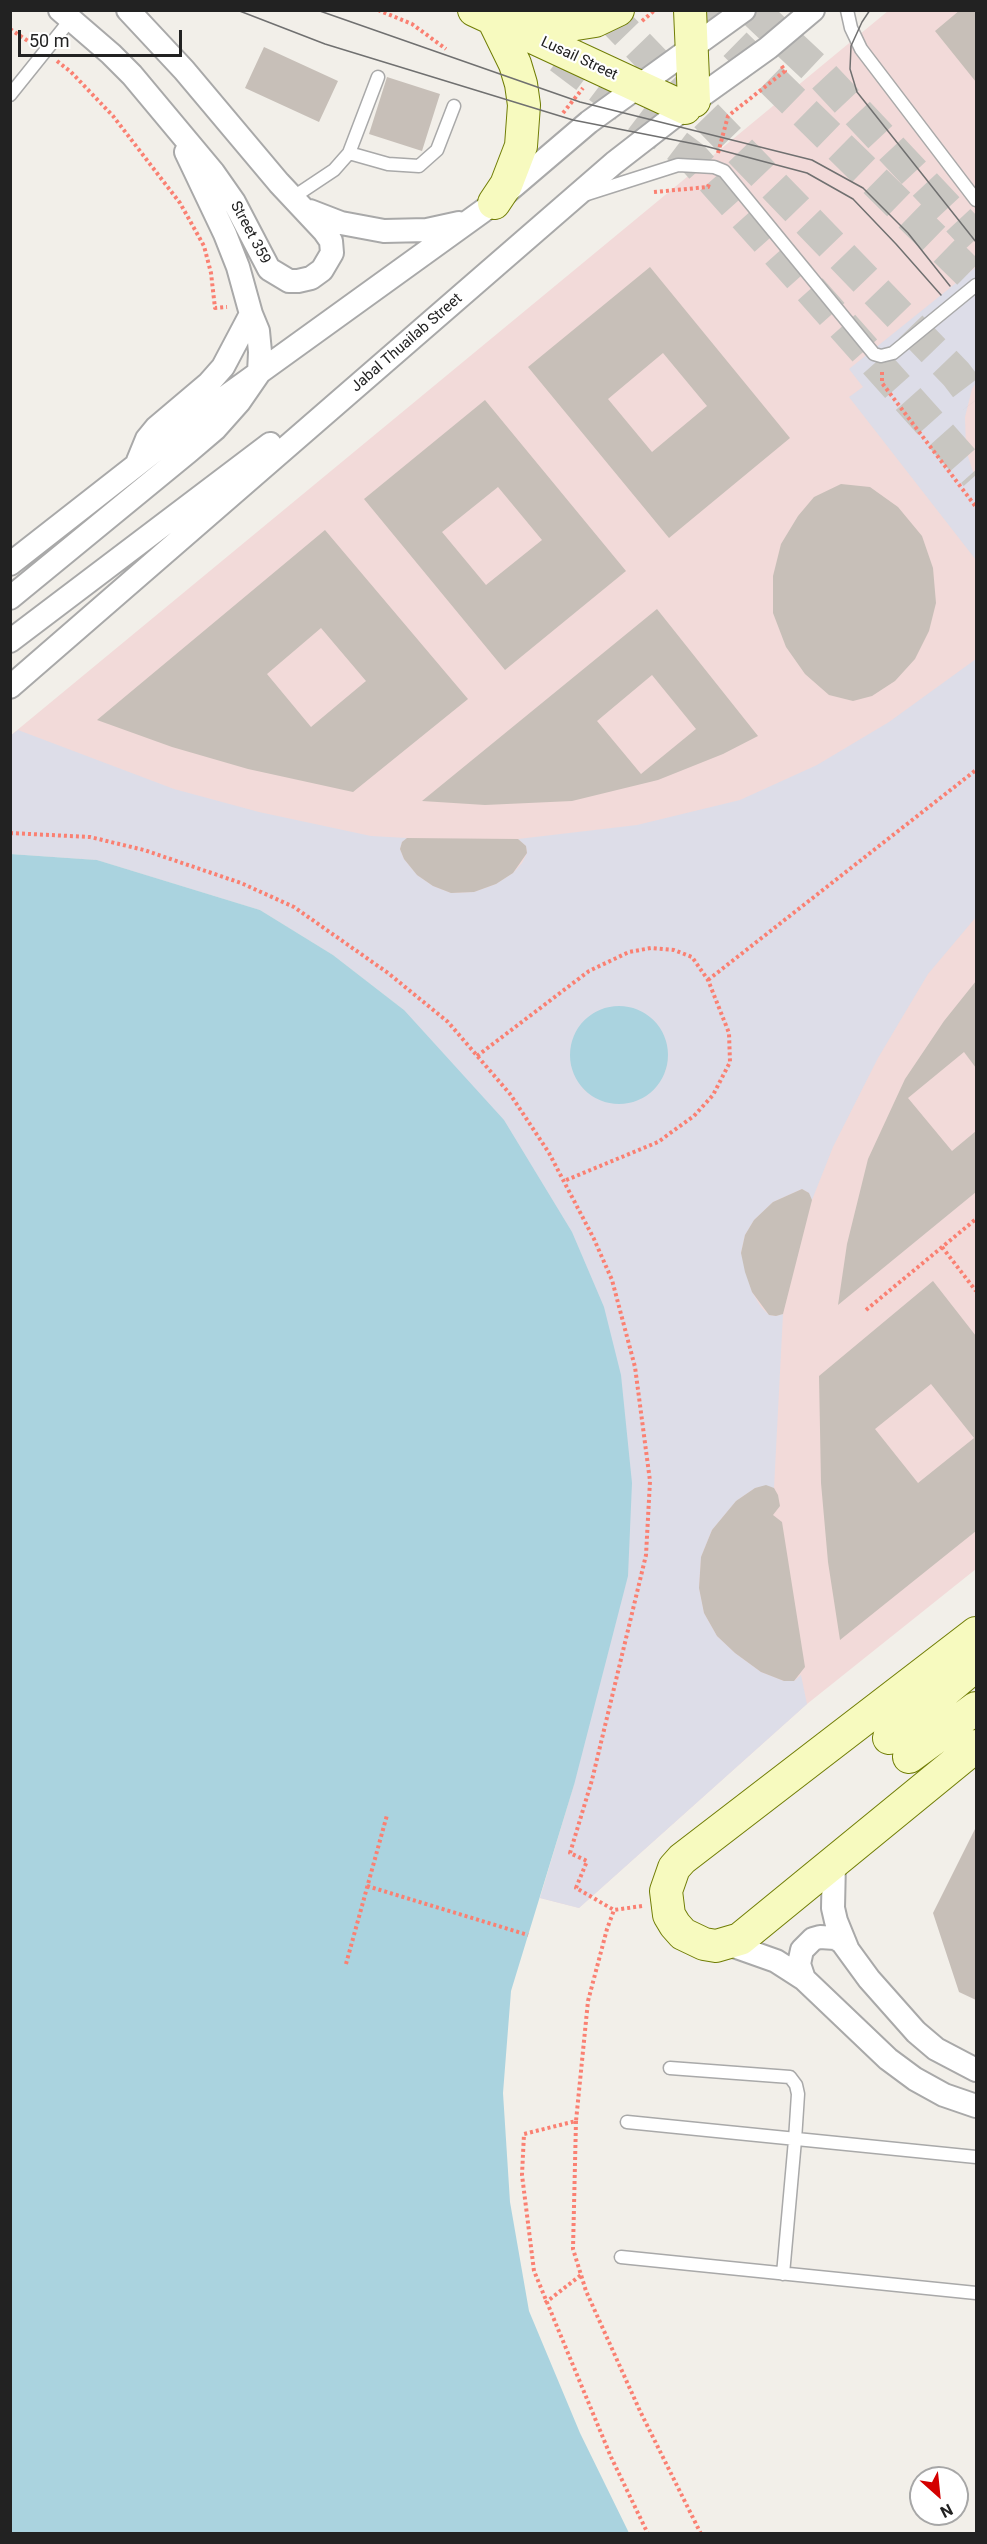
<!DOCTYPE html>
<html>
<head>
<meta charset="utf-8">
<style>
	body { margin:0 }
	#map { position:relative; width:987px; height:2544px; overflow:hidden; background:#f2efe9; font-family:Roboto,sans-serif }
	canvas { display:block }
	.frame { position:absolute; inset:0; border:12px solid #222; pointer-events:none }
	.north { position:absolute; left:909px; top:2466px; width:60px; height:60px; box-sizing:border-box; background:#fff; border:2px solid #a7a7a7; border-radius:50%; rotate:153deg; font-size:16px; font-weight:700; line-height:24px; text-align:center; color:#222 }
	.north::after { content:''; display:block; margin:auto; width:21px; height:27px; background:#d40000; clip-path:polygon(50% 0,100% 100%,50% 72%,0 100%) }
	.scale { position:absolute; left:18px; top:30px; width:164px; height:27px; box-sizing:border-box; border:3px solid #222; border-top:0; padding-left:8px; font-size:18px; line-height:21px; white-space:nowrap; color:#222; -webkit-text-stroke:4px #fff; paint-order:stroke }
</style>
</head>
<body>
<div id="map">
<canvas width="987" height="2544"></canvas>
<div class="frame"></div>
<div class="north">N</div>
<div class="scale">50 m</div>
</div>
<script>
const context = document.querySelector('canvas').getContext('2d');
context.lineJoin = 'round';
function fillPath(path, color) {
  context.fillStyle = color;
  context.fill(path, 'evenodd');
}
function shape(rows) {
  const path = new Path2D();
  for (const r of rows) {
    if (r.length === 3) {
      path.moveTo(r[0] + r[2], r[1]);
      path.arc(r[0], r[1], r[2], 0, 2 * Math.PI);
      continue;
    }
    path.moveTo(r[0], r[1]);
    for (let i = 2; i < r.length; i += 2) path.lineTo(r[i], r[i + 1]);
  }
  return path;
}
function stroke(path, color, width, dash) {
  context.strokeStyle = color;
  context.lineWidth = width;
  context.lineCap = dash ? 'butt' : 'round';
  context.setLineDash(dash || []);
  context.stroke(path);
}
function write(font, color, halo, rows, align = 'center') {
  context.font = font + ' Roboto,sans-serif';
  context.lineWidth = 4.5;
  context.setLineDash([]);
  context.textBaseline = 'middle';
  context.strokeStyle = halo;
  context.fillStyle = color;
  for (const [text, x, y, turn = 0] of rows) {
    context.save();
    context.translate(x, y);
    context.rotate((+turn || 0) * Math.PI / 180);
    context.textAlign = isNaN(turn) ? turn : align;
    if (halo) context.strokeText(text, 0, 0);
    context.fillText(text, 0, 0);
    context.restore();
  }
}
fillPath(shape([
	[888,11,976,11,976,1569,807,1704,579,1908,540,1898,574,1785,404,1010,333,955,260,910,97,860,11,854,10,736]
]), '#f2dad9');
fillPath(shape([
	[976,267,976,383,972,389,965,417,966,450,976,481,976,560,849,397,863,387,849,369],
	[976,659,976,917,928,974,878,1058,833,1147,812,1200,809,1193,802,1189,773,1202,754,1220,745,1235,741,1253,752,1292,761,1307,769,1315,776,1316,783,1314,774,1488,766,1486,755,1488,736,1501,712,1530,701,1557,699,1588,704,1613,717,1636,735,1653,761,1672,784,1681,794,1681,801,1675,807,1704,579,1908,540,1898,574,1785,404,1010,333,955,260,910,97,860,11,854,10,736,18,730,174,789,259,812,371,836,407,838,402,842,400,849,404,859,417,875,433,886,451,893,474,892,496,884,513,873,522,863,527,853,526,846,518,839,637,825,740,800,817,765,889,722],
	[668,1056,666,1070,660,1081,605,1102,584,1090,572,1069]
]), '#dddde8');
fillPath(shape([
	[10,854,97,860,260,910,333,955,404,1010,504,1120,572,1232,604,1307,621,1375,632,1483,628,1576,574,1785,511,1991,503,2093,510,2202,529,2311,580,2433,629,2533,11,2533],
	[619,1055,49]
]), '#aad3df');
fillPath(shape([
	[960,10,976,10,976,82,935,31],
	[264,47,338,81,319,122,245,88],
	[387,77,440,94,422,151,369,134],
	[650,267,790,438,669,538,528,367],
	[663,353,707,406,652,452,608,399],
	[485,400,626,571,505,670,364,499],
	[498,487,542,540,486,585,442,532],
	[841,484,870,487,898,507,922,536,933,568,936,603,929,631,915,659,895,681,872,696,853,701,829,695,805,674,786,647,773,613,773,576,781,544,798,516,814,497],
	[325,530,468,699,353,792,248,769,172,747,97,720],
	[321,628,366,681,311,727,267,674],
	[657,609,758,736,723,754,658,780,572,801,485,805,422,801],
	[652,675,696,729,641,774,597,721],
	[407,838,518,839,526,846,527,853,513,873,496,884,474,892,451,893,433,886,417,875,404,859,400,849,402,842],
	[976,981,976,1068,964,1052,908,1098,952,1151,976,1131,976,1192,838,1305,847,1244,868,1159,905,1079,944,1021],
	[802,1189,809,1193,812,1200,783,1314,776,1316,769,1315,752,1292,745,1272,741,1253,745,1235,754,1220,773,1202],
	[933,1281,976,1336,976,1531,840,1640,828,1562,821,1483,819,1376],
	[931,1384,974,1438,918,1483,875,1429],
	[766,1485,774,1488,778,1495,780,1506,773,1515,782,1522,805,1667,794,1681,784,1681,761,1672,735,1653,717,1636,704,1613,699,1588,701,1557,712,1530,736,1501,755,1488],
	[976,1827,976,2000,959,1992,933,1913]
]), '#c7bfb8');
stroke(shape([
	[604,10,956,374,976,400],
	[700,10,976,280],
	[753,10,824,77,976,239],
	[560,57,693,158,976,475]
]), '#c8c6c1', 33, [33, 16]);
const lane = shape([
	[847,10,851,28,861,49,976,200],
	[10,95,71,19],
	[349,153,388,164,419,166,437,150,454,106],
	[587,194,678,165,714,167,724,171,874,354,881,356,893,353,976,285],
	[292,198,334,170,349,153,378,77],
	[670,2068,790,2077,796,2085,798,2094,795,2140,783,2274],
	[627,2122,976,2157],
	[621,2257,976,2293]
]);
const street = shape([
	[60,10,111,54,132,75,213,172,234,202,269,269,289,281,298,281,311,278,322,270,332,253,331,241,324,231,279,183,184,70,128,10],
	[310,211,341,223,384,231,427,230,459,223],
	[138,461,147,439,156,428,208,384,223,367,251,314,238,267,225,234,186,152],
	[10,564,203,413,494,203,589,122,744,10],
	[10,598,188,452,215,429,239,402,259,373,260,352,258,331,251,314],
	[10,641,270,444],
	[10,687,614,163,694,101,768,48,813,10],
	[834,1862,833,1908,836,1921,847,1948],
	[728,1944,776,1961,804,1979],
	[976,2070,936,2049,916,2032,869,1979,842,1942,835,1938,820,1937,813,1939,802,1950,799,1964,804,1979,888,2059,915,2079,944,2095,976,2106]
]);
const secondary = shape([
	[474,10,685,108],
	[527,10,556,22,576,24,595,21,618,10],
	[690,10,694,101],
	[493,19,515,64,521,84,524,105,521,146,506,185,494,203],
	[976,1633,682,1859,674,1868,666,1891,669,1915,675,1925,683,1934,704,1944,716,1946,740,1939,976,1746],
	[889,1738,976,1665],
	[909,1757,976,1708]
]);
stroke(lane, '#a9a9a9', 15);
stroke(street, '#a9a9a9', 26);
stroke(secondary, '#707d05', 34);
stroke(shape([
	[378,10,412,24,446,49],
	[642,21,655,10],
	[10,29,31,43],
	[57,61,71,72,113,116,180,203,204,246,211,273,215,308,227,307],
	[563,113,583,88],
	[718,153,728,116,785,71,781,65],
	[654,192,708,187,709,184],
	[882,372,882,383,976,507],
	[10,833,90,837,144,850,241,883,294,907,388,973,448,1022,510,1094,549,1153,594,1239,612,1280,635,1367,650,1481,646,1555,592,1780,570,1853,587,1861,576,1888,614,1910],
	[708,980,976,770],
	[477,1056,589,971,629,952,651,948,674,950,692,957,708,980,729,1033,730,1062,713,1095,694,1116,658,1142,564,1181],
	[942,1247,976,1291],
	[866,1310,976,1219],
	[367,1886,528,1935],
	[642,1906,614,1910,607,1929,588,2001,576,2121,524,2134,522,2175,534,2271,611,2457,648,2534],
	[346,1964,387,1815],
	[576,2121,573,2249,586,2291,640,2411,701,2534],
	[545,2303,581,2275]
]), '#fa8072', 4, [3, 3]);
stroke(lane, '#fff', 12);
stroke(street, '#fff', 22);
stroke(secondary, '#f7fabf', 32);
stroke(shape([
	[237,10,325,44,573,120,705,146,807,173,853,199,896,244,941,295],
	[317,10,580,102,812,160,863,188,908,233,950,286],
	[870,10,862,22,851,46,850,69,857,92,976,242]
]), '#707070', 1.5);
write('15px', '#222', '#fff', [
	["Lusail Street",579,59,25],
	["Street 359",250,233,62],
	["Jabal Thuailab Street",407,343,-41]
]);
</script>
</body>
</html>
